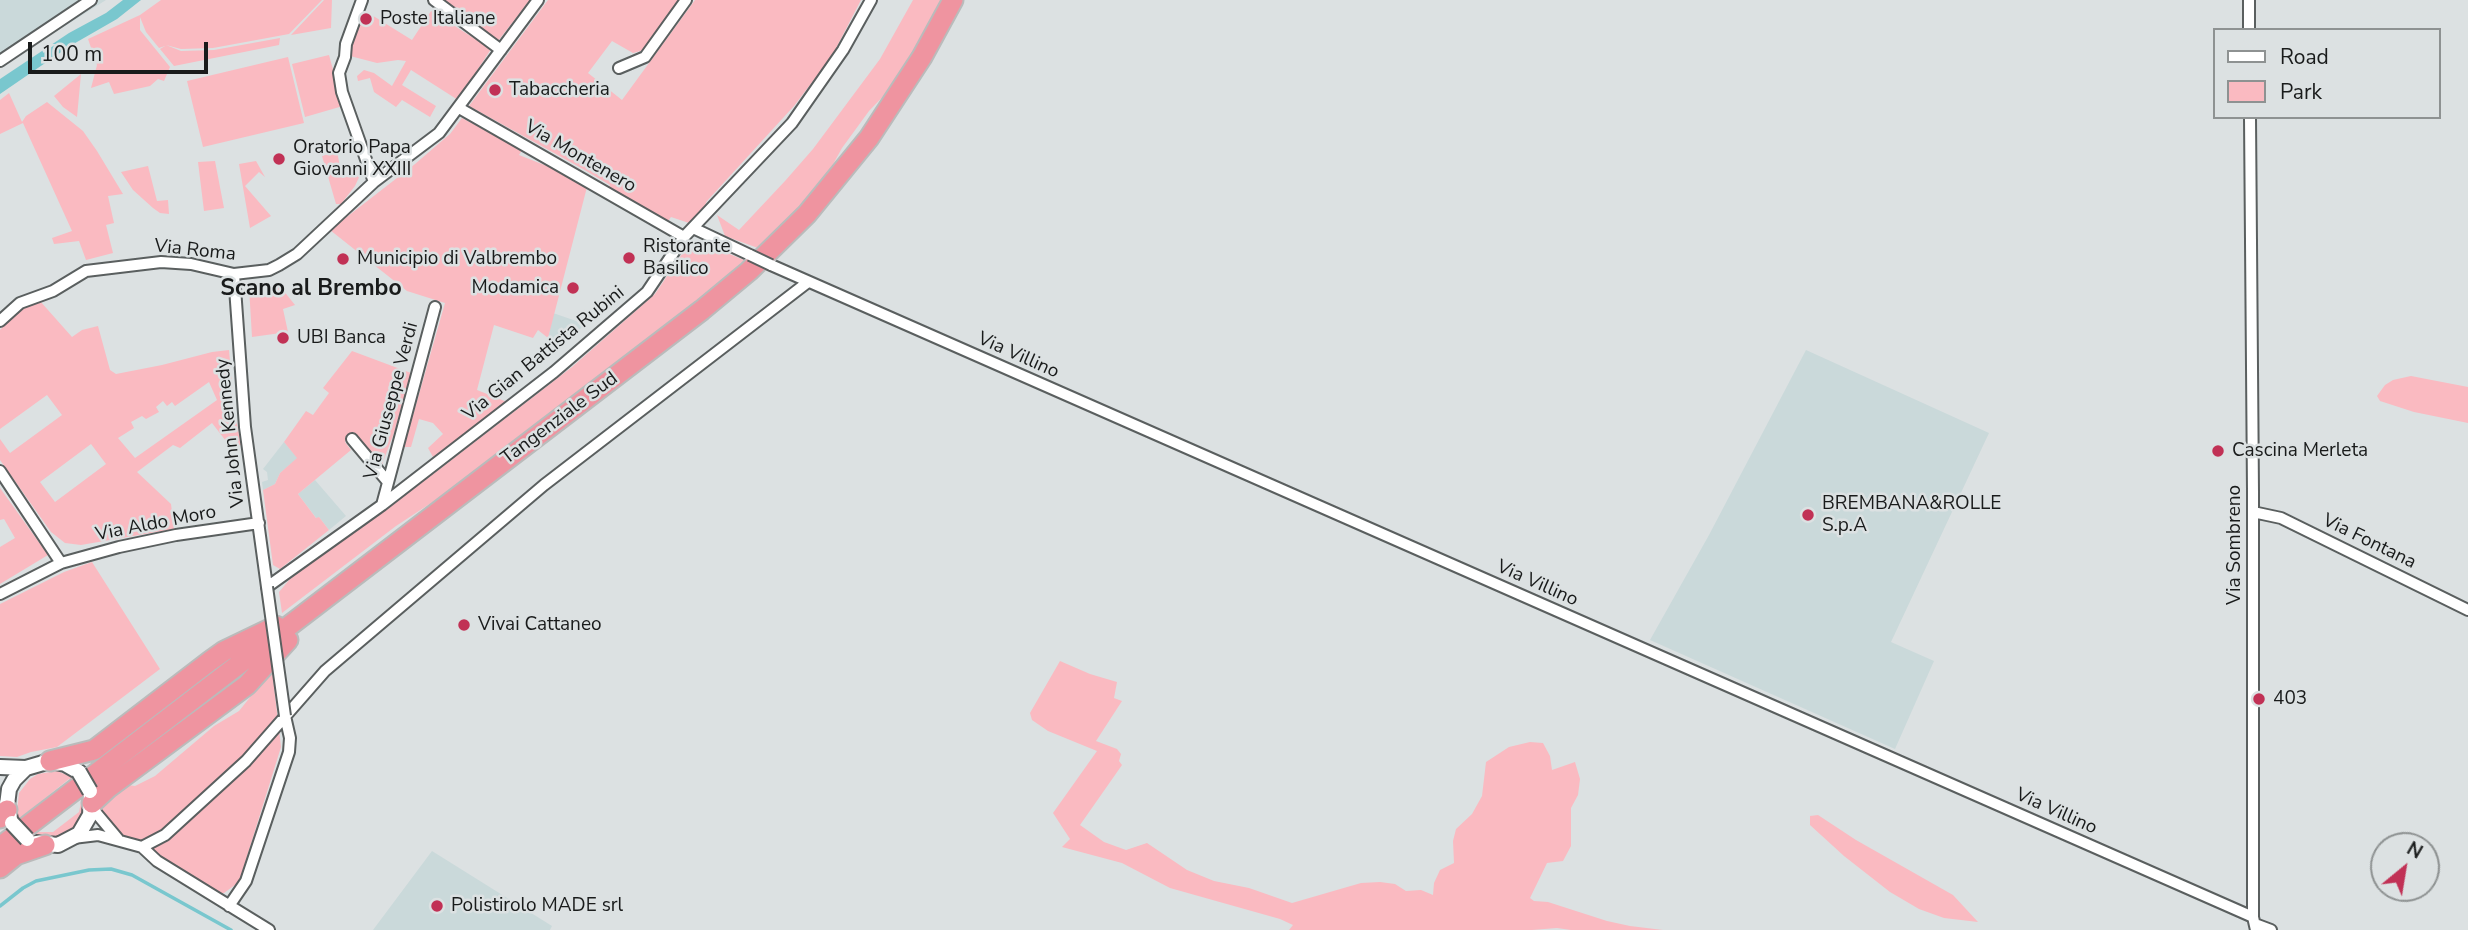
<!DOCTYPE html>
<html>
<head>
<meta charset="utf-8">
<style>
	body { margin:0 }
	#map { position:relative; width:2468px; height:930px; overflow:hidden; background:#dce1e2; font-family:"Nunito Sans",sans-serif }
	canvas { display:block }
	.legend { position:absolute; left:2213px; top:28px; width:228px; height:91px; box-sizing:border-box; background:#dce1e2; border:2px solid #8e9292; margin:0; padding:9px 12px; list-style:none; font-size:21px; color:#191b1b }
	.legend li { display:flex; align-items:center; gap:14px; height:35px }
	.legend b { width:35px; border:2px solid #8e9292 }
	.north { position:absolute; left:2370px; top:832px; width:70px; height:70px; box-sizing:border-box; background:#dce1e2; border:2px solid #8e9292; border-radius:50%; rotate:30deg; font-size:19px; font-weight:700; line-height:28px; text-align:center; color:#191b1b }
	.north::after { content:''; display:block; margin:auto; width:24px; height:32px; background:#c13155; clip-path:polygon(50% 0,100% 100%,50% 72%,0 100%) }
	.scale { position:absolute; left:28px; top:42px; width:180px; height:32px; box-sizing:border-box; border:4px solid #191b1b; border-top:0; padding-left:9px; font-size:21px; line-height:24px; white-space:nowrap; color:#191b1b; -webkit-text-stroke:5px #dce1e2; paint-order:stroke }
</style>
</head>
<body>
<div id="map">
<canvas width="2468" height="930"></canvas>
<ul class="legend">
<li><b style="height:9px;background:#fff"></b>Road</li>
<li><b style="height:19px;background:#fabac1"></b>Park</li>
</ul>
<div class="north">N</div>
<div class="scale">100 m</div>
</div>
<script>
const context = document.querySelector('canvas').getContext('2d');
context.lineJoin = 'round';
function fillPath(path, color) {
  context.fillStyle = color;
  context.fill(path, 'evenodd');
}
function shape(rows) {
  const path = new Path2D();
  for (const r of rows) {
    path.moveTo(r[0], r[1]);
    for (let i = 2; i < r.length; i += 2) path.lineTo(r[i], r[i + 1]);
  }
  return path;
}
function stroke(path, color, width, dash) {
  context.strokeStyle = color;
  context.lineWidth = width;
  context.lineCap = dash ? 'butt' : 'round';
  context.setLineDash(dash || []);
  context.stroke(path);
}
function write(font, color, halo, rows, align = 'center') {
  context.font = font + ' "Nunito Sans",sans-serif';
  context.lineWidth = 5;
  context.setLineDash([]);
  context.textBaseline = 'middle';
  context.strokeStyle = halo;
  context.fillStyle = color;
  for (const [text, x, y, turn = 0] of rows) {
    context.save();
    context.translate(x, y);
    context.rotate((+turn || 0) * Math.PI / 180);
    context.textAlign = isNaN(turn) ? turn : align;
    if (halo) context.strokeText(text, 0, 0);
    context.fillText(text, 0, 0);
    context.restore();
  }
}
fillPath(shape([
	[0,0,106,0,0,67],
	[553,313,585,324,561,348,548,338],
	[1806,350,1989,433,1891,642,1934,661,1895,749,1650,640,1709,535],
	[284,442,298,458,280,473,275,484,263,490,262,482,268,480,267,472,263,469],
	[315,480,346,516,329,530,319,517,317,519,298,494],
	[432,851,552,926,550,930,373,930]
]), '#cad9da');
fillPath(shape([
	[161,0,322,0,289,34,213,48,181,49,166,45,181,51,214,50,280,38,279,45,174,66,160,49,165,46,159,48,146,32,140,17,140,30,170,67,164,81,158,79,150,86,114,94,109,82,91,88,97,65,88,39,140,15],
	[324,0,332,0,331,28,291,35],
	[444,0,530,0,498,41],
	[548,0,681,0,644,50,633,53,612,41,588,73,622,100,695,0,861,0,832,56,794,106,707,201,700,215,693,222,689,223,671,217,666,224,607,190,610,185,583,169,469,106],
	[913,0,942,0,895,84,869,111,842,148,826,177,792,216,758,248,725,236,717,215,739,230,785,181,813,149,880,59],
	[362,9,412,40,431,11,491,49,458,100,411,70,402,85,436,106,430,117,402,100,396,107,374,92,370,78,358,81,357,76,364,70,374,73,392,86,406,61,398,60,377,63,350,56,350,29],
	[329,55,343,106,305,117,292,64],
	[288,57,304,123,203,147,187,81],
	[81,74,77,117,63,107,54,96],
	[9,93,22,122,26,116,47,102,83,131,97,151,123,194,108,196,114,223,106,225,113,253,86,260,79,241,54,244,52,238,72,231,23,123,0,134,0,100],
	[462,118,522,150,519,155,562,172,587,187,548,338,538,330,533,338,494,325,477,390,507,402,433,457,428,448,443,434,433,423,419,419,411,447,404,447,445,303,407,291,330,230,415,164,450,134],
	[337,151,342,178,361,173,355,186,341,204,336,204,322,156],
	[215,161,224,208,204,211,198,162],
	[256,161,265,177,259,172,245,186,271,216,250,228,239,164],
	[148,166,157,201,168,200,169,214,160,213,153,208,133,190,121,172],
	[704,248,727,253,744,260,701,300,463,482,396,526,282,613,279,592,290,579,428,478,572,367,655,294,682,254,688,249],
	[279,285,295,305,283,309,288,332,252,337,249,287],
	[40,301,72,337,82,330,98,326,110,370,116,374,162,365,212,352,229,350,234,409,241,445,229,445,212,423,180,448,173,445,137,472,171,504,174,529,81,545,65,543,51,532,0,460,0,439,10,453,62,415,47,395,0,429,0,330,10,319,26,306],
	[209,382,217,400,135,458,118,438,134,428,131,422,142,416,146,419,159,412,156,407,163,401,167,406,172,402,175,406],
	[91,444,106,464,55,502,40,482],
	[352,351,411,373,394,433,381,467,353,432,345,442,351,450,298,494,316,518,319,517,329,530,280,569,273,565,263,490,275,484,280,473,297,458,284,442,306,411,313,415,329,393,323,388],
	[2411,376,2468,387,2468,423,2414,412,2380,401,2377,396,2385,385,2393,380],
	[0,488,48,555,0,584,0,547,15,538,4,519,0,520],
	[92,562,160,669,57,747,31,752,17,757,0,756,0,604,64,572],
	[1060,661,1090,674,1117,682,1114,698,1122,701,1096,741,1117,749,1121,754,1119,761,1122,765,1080,825,1104,842,1126,850,1147,843,1187,870,1214,881,1249,888,1292,903,1361,883,1380,882,1395,884,1406,891,1421,890,1433,895,1434,883,1440,870,1454,863,1453,841,1456,829,1472,814,1482,796,1486,762,1509,747,1530,742,1543,743,1550,756,1552,770,1575,762,1580,779,1578,795,1571,808,1571,846,1563,861,1547,863,1530,898,1534,901,1548,902,1607,921,1630,926,1663,930,1571,930,1557,928,1532,930,1289,930,1293,925,1280,919,1170,888,1122,863,1062,847,1070,839,1053,813,1097,751,1048,731,1032,720,1030,713],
	[272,670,281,747,239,882,224,893,216,893,112,830,104,819,101,803,120,784,135,786,155,776,214,726,239,711],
	[57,771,74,778,80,785,85,793,88,811,66,840,39,840,31,835,19,821,17,812,19,793,30,779,38,774],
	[69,779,82,797,79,812,53,832,37,832,24,815],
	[1818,815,1856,840,1953,895,1978,922,1944,918,1919,909,1890,892,1844,856,1810,825,1810,816]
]), '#fabac1');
fillPath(shape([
	[123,0,141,0,117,19,70,46,0,94,0,79,69,33,106,13]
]), '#79c7ce');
stroke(shape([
	[0,906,23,888,36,881,89,870,111,869,132,875,231,930]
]), '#79c7ce', 3.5);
const street = shape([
	[362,0,346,44,345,57,339,73,342,92,374,182],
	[434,0,501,50],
	[2249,0,2249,30],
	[0,61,91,0],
	[619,68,645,57,686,0],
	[459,108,684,237],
	[2250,117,2253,492,2253,917,2256,930],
	[693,228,750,255],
	[771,265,2253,917],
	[234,274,245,427,267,587,382,505,554,372,647,292,684,237,792,123,843,50,871,0],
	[0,321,20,303,53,291,86,271,161,262,191,264,234,274,269,270,279,265,297,254,374,182,439,133,538,0],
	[352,439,388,482],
	[0,471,61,563],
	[382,505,435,307],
	[2253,512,2281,518,2468,610],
	[0,594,61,563,119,547,176,535,259,523],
	[92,808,118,839],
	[73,838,98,835,142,847,165,835,246,761,325,671,544,485,808,282],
	[142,847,157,861,269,930],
	[229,906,246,881,289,752,290,738,285,716],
	[2255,924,2271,930]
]);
const secondary = shape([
	[0,767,26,768],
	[10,819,7,805,9,789,14,780,26,768,50,761,65,764,79,772],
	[36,843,58,845,79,834,90,815,91,795]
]);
const highway = shape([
	[50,761,94,750,210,661,224,651,276,626],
	[92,803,108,788,247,685,288,640],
	[0,818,7,810],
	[0,847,702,310,749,271,807,214,869,138,922,57,953,0],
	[0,868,16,855,45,845]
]);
stroke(street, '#5a5f5f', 14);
stroke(secondary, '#5a5f5f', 18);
stroke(highway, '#babbbb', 23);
stroke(street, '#fff', 10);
stroke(secondary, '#fff', 14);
stroke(highway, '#ef94a0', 19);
const streetBridge = shape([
	[750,255,771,265],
	[267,587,285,716]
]);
const secondaryBridge = shape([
	[79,772,90,791],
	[12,823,27,839]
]);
stroke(streetBridge, '#5a5f5f', 14, []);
stroke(secondaryBridge, '#5a5f5f', 18, []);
stroke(streetBridge, '#fff', 10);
stroke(secondaryBridge, '#fff', 14);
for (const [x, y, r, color] of [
	[366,19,7,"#c13155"],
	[495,90,7,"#c13155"],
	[279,159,7,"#c13155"],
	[629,258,7,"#c13155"],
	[343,259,7,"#c13155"],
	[573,288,7,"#c13155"],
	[283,338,7,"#c13155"],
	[2218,451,7,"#c13155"],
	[1808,515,7,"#c13155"],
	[464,625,7,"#c13155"],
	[2259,699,7,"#c13155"],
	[437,906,7,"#c13155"]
]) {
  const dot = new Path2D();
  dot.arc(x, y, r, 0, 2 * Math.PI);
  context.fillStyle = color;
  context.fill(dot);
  stroke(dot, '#dce1e2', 2.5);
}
write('19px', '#191b1b', '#dce1e2', [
	["Poste Italiane",380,19],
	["Tabaccheria",509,90],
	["Oratorio Papa",293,148],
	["Giovanni XXIII",293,170],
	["Ristorante",643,247],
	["Basilico",643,269],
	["Municipio di Valbrembo",357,259],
	["Modamica",559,288,"right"],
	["UBI Banca",297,338],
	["Cascina Merleta",2232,451],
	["BREMBANA&ROLLE",1822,504],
	["S.p.A",1822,526],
	["Vivai Cattaneo",478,625],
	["403",2273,699],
	["Polistirolo MADE srl",451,906]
], 'left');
write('19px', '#191b1b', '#dce1e2', [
	["Via Montenero",580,157,30],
	["Via Roma",195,251,6],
	["Via Gian Battista Rubini",544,354,-39],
	["Via Villino",1018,356,24],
	["Via Giuseppe Verdi",392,401,-75],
	["Tangenziale Sud",560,419,-37],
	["Via John Kennedy",231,433,-96],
	["Via Aldo Moro",156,524,-11],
	["Via Fontana",2369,542,26],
	["Via Sombreno",2235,545,-90],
	["Via Villino",1537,584,24],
	["Via Villino",2056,812,24]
]);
write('bold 23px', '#191b1b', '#dce1e2', [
	["Scano al Brembo",311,289]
]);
</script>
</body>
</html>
